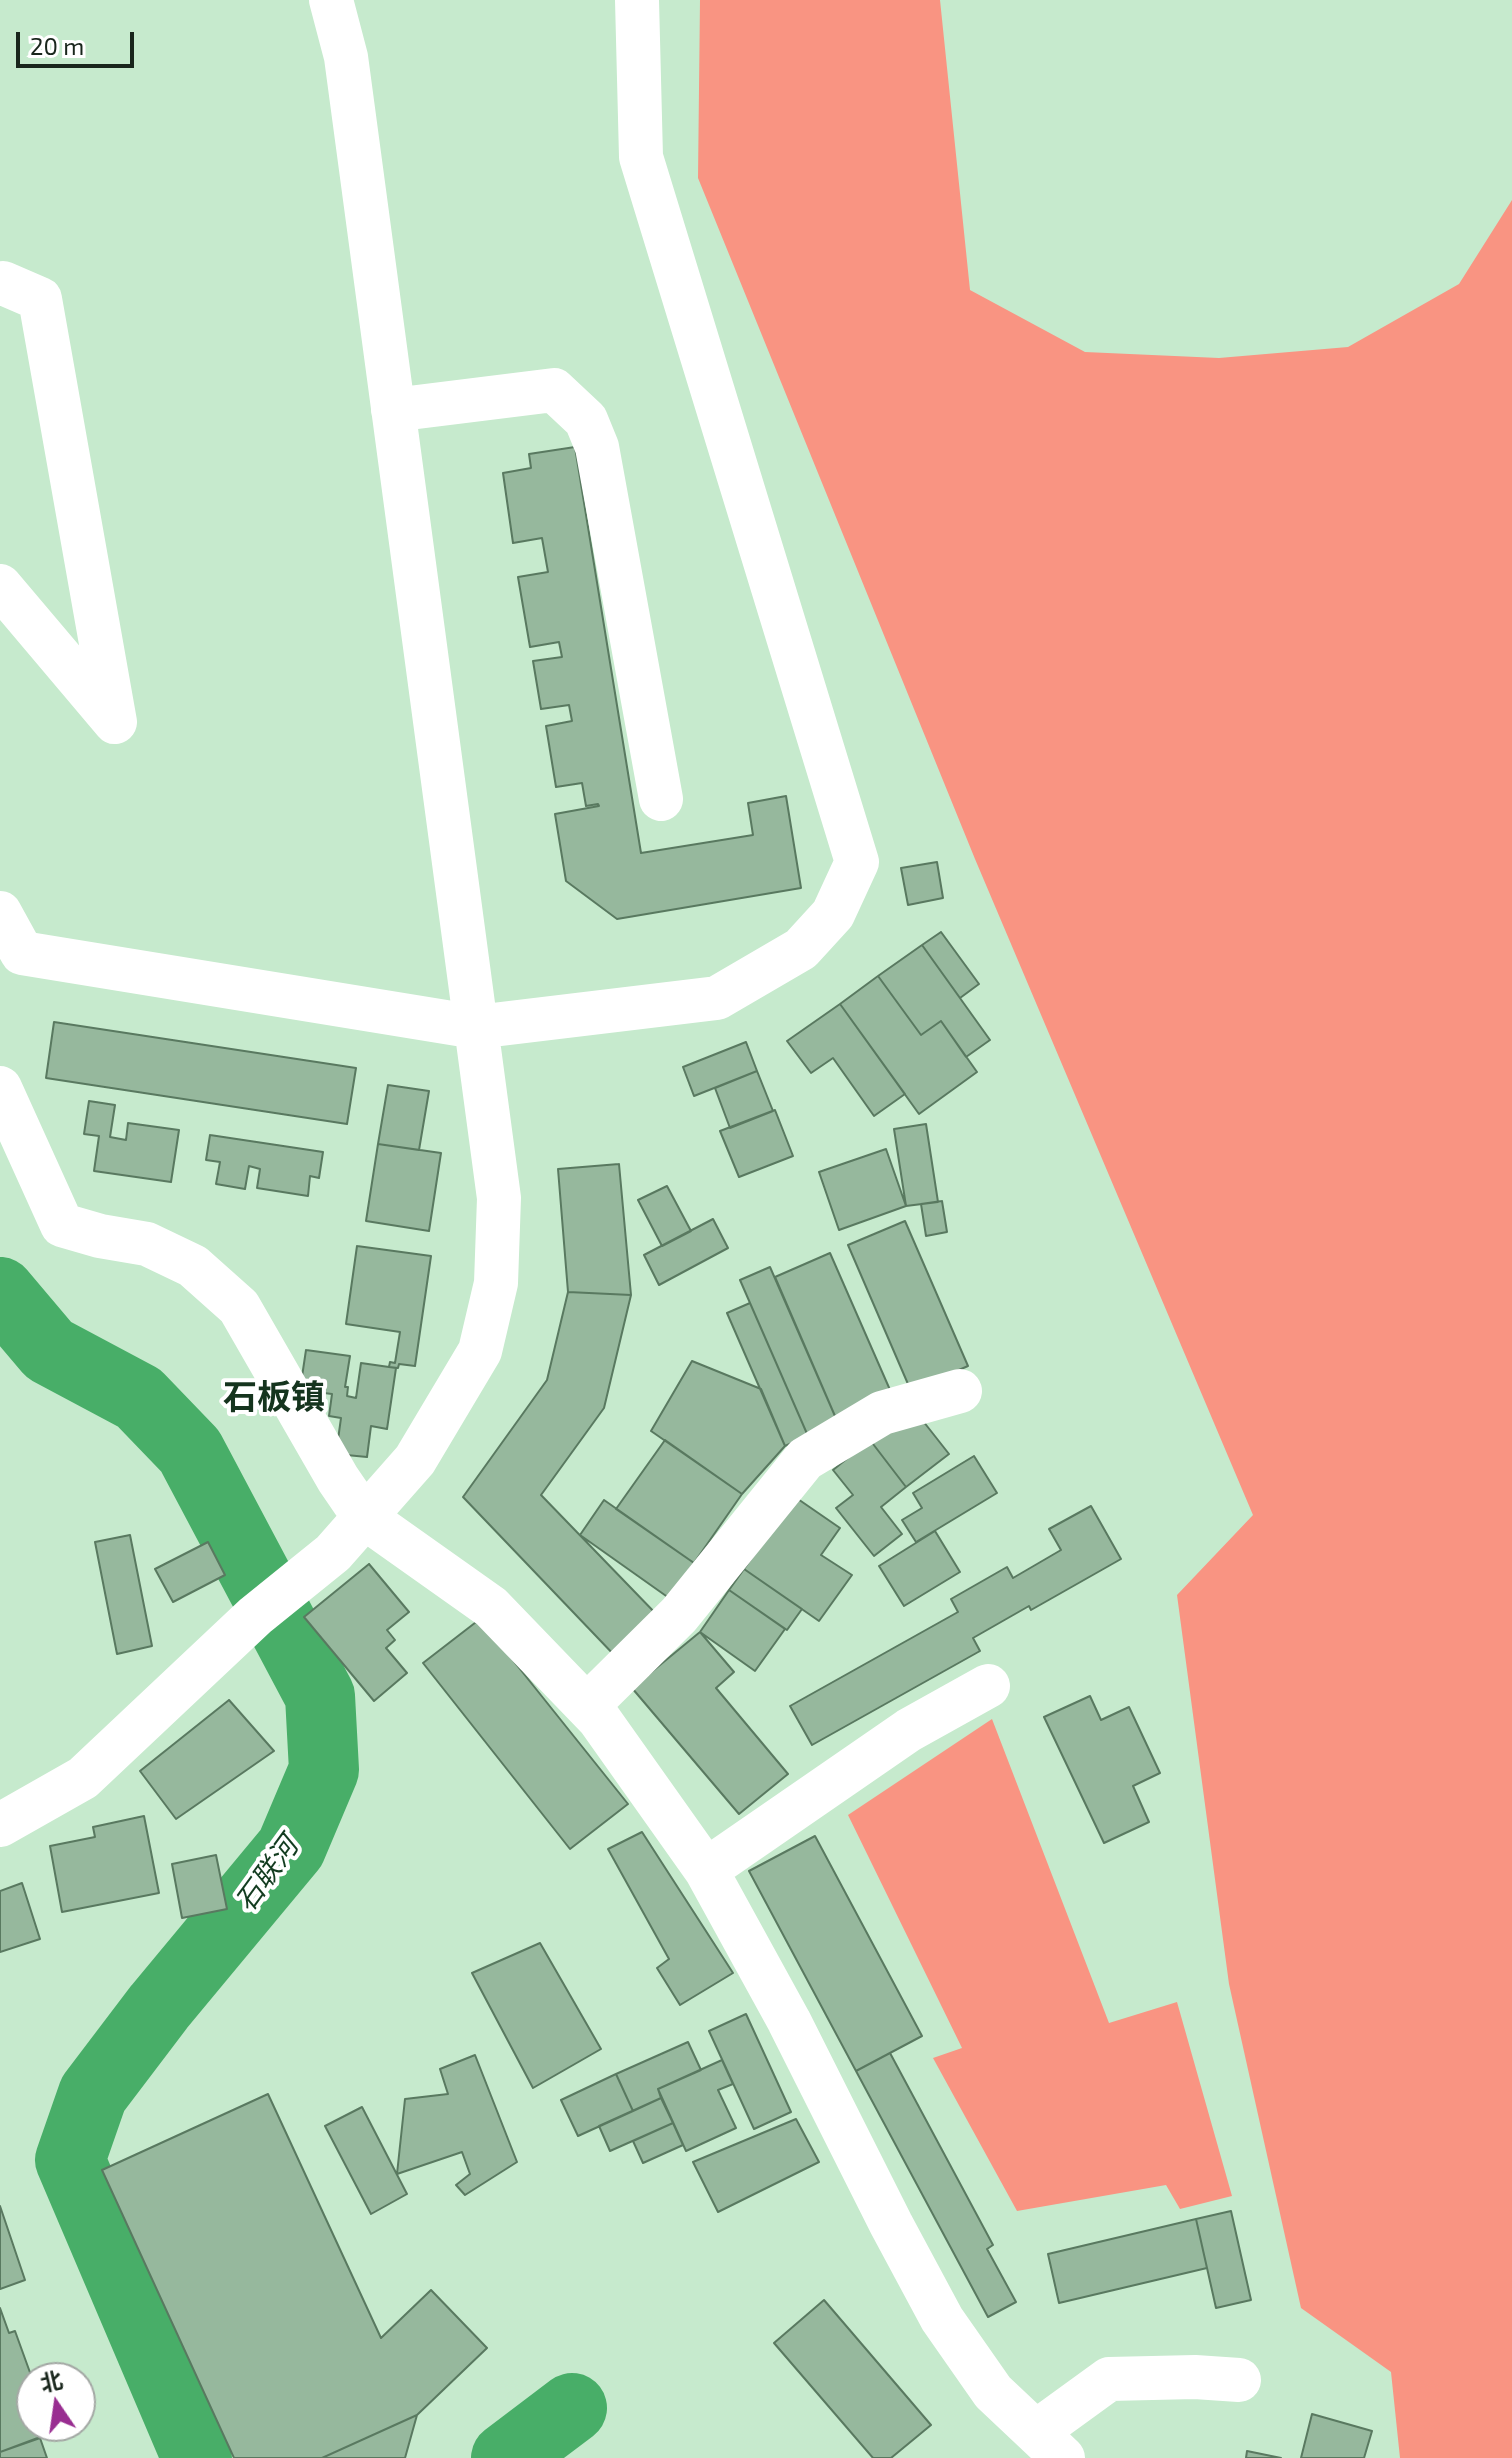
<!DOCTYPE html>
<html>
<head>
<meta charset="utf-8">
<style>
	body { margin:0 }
	#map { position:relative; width:1512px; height:2458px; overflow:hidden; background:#c6eacd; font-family:"Exo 2","Noto Sans SC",sans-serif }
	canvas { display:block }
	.north { position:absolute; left:16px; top:2362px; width:80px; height:80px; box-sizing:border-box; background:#fff; border:2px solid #a3a8a4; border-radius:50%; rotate:347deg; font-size:22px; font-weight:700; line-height:32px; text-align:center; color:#19261c }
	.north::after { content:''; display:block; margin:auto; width:28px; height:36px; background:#992e91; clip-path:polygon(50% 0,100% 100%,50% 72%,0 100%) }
	.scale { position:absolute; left:16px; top:32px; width:118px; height:36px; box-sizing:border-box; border:4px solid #19261c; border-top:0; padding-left:10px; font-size:24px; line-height:28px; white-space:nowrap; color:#19261c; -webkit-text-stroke:6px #fff; paint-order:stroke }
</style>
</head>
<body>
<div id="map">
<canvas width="1512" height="2458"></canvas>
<div class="north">北</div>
<div class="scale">20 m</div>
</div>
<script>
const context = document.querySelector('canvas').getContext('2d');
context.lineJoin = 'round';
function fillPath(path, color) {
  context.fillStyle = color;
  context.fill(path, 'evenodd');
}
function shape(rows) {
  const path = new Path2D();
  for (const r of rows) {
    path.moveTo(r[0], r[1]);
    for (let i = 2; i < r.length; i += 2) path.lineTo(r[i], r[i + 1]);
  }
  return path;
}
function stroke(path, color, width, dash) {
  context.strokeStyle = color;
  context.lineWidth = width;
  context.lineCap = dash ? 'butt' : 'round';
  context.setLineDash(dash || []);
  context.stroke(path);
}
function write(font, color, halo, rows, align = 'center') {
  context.font = font + ' "Exo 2","Noto Sans SC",sans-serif';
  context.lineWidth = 8;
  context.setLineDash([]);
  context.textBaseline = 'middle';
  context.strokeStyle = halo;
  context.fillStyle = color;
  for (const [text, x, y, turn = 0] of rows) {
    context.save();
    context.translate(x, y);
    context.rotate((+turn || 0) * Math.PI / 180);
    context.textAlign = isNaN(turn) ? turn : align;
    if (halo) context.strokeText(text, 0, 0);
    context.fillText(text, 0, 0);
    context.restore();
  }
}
fillPath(shape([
	[700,0,940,0,970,290,1085,352,1219,358,1348,347,1459,284,1512,200,1512,2458,1400,2458,1391,2372,1301,2308,1229,1984,1177,1595,1253,1515,975,859,698,178],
	[992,1719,1109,2023,1177,2002,1232,2196,1180,2209,1166,2185,1017,2211,933,2058,962,2048,848,1815]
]), '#f99482');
stroke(shape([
	[0,1292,49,1350,139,1398,190,1451,320,1696,324,1770,291,1848,159,2007,93,2094,70,2160,197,2458],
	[506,2458,572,2408]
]), '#48ae68', 70);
const building = shape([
	[575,447,641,853,753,835,748,803,786,796,801,888,617,919,566,881,555,814,599,806,598,804,586,806,582,783,556,787,546,726,572,721,569,705,541,709,533,661,562,657,559,642,530,647,518,577,548,572,542,538,513,543,503,473,531,468,529,454,575,447],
	[937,862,943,898,908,905,901,868,937,862],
	[941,932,979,984,960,998,922,945,941,932],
	[922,945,990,1040,966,1057,941,1021,921,1035,878,976,922,945],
	[878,976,921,1035,941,1021,977,1072,919,1114,840,1004,878,976],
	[840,1004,905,1094,874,1116,833,1058,811,1073,787,1041,840,1004],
	[54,1022,356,1068,347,1124,46,1078,54,1022],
	[746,1042,757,1071,694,1096,683,1067,746,1042],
	[757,1071,773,1111,730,1128,715,1088,757,1071],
	[388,1085,429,1091,419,1150,378,1144,388,1085],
	[89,1101,115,1105,110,1137,126,1140,128,1123,179,1130,171,1182,94,1171,99,1136,84,1134,89,1101],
	[775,1110,793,1156,739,1177,720,1131,775,1110],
	[926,1124,938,1202,906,1206,894,1129,926,1124],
	[210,1135,323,1152,319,1178,310,1176,308,1196,257,1188,260,1169,249,1166,245,1189,216,1184,220,1162,206,1160,210,1135],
	[378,1144,441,1153,429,1231,366,1221,378,1144],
	[886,1149,906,1206,839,1230,819,1172,886,1149],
	[619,1164,631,1295,568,1292,558,1169,619,1164],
	[667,1186,691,1231,662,1246,638,1200,667,1186],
	[942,1201,947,1232,926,1236,921,1204,942,1201],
	[713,1219,728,1248,659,1285,644,1255,713,1219],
	[905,1221,968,1366,911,1391,848,1245,905,1221],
	[357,1246,431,1256,415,1366,399,1364,398,1368,389,1367,390,1362,395,1363,400,1332,346,1324,357,1246],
	[830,1253,894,1399,838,1423,775,1277,830,1253],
	[770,1267,838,1423,808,1436,740,1280,770,1267],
	[568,1292,631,1295,604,1408,541,1495,660,1618,617,1658,463,1497,547,1380,568,1292],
	[750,1303,808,1436,785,1446,727,1313,750,1303],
	[306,1350,350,1356,345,1387,348,1387,347,1396,356,1398,361,1363,396,1368,387,1429,371,1426,367,1457,336,1454,341,1418,329,1416,332,1394,300,1390,306,1350],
	[692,1361,761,1389,785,1446,742,1494,651,1431,692,1361],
	[912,1407,949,1454,906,1487,870,1440,912,1407],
	[665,1440,742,1494,694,1563,616,1509,665,1440],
	[870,1440,906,1487,881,1507,902,1534,874,1556,836,1508,853,1495,833,1470,870,1440],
	[974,1456,997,1493,916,1542,902,1520,922,1508,913,1493,974,1456],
	[795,1497,840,1528,821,1555,852,1575,819,1621,744,1569,795,1497],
	[604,1500,694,1563,669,1598,580,1535,604,1500],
	[1091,1506,1121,1559,1031,1610,1029,1606,973,1638,980,1651,812,1745,790,1706,958,1612,951,1599,1007,1567,1013,1578,1061,1550,1049,1529,1091,1506],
	[935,1531,960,1572,904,1606,879,1566,935,1531],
	[130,1535,152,1646,117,1654,95,1542,130,1535],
	[208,1542,225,1575,173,1602,155,1569,208,1542],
	[369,1564,409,1612,387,1630,395,1640,386,1648,407,1673,374,1701,304,1617,369,1564],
	[744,1569,802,1609,787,1630,729,1590,744,1569],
	[729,1590,785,1629,755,1671,700,1632,729,1590],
	[480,1619,628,1804,570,1849,423,1663,480,1619],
	[700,1632,734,1672,716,1688,788,1774,739,1814,632,1688,700,1632],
	[1090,1696,1101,1720,1129,1707,1160,1773,1133,1786,1149,1822,1104,1843,1044,1717,1090,1696],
	[229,1700,274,1751,176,1819,140,1771,229,1700],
	[144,1816,159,1893,62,1912,50,1846,95,1837,93,1827,144,1816],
	[642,1832,733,1973,680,2005,657,1968,669,1959,608,1849,642,1832],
	[815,1836,922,2036,856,2071,749,1871,815,1836],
	[216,1855,227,1909,182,1918,172,1864,216,1855],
	[22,1883,40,1939,0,1952,0,1891,22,1883],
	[540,1943,601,2049,533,2088,472,1973,540,1943],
	[746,2014,791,2112,754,2129,709,2031,746,2014],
	[688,2042,701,2070,658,2089,661,2098,633,2111,616,2074,688,2042],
	[890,2053,993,2245,987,2249,1016,2302,988,2317,856,2071,890,2053],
	[475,2055,517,2162,465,2195,456,2185,470,2174,462,2152,397,2174,405,2099,448,2094,440,2069,475,2055],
	[722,2060,733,2084,718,2090,736,2128,686,2151,658,2089,722,2060],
	[616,2074,633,2111,578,2136,561,2100,616,2074],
	[268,2094,381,2338,431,2290,487,2348,417,2415,322,2458,234,2458,102,2170,268,2094],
	[661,2098,673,2123,610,2151,599,2126,661,2098],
	[362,2107,407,2194,371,2214,325,2126,362,2107],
	[796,2119,819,2162,718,2212,693,2162,796,2119],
	[673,2123,683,2145,643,2163,633,2141,673,2123],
	[0,2206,25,2280,0,2289,0,2206],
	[1231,2211,1251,2300,1216,2308,1196,2219,1231,2211],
	[1196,2219,1207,2268,1059,2303,1048,2254,1196,2219],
	[824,2300,931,2425,891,2458,873,2458,774,2343,824,2300],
	[0,2308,9,2333,15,2331,32,2378,32,2426,49,2426,51,2433,0,2452,0,2308],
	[1312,2414,1372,2431,1364,2458,1301,2458,1312,2414],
	[417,2415,405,2458,322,2458,417,2415],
	[40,2438,47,2458,0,2458,0,2452,40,2438],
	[1247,2451,1281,2458,1246,2458,1247,2451]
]);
fillPath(building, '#96b89d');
stroke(building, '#597960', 2);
stroke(shape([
	[0,284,3,283,40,299,115,722,0,586],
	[393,410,554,390,586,420,597,447,661,799],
	[0,913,22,953,476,1027,717,998,801,949,833,914,857,862,641,157,637,0],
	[0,1088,62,1225,100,1236,147,1244,193,1266,239,1307,338,1479,364,1517,491,1607,599,1719,706,1870,789,2021,891,2224,942,2319,993,2392,1063,2458],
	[587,1706,679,1615,805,1459,882,1413,960,1391],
	[0,1825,83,1778,255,1616,333,1553,415,1460,480,1351,496,1283,499,1198,346,57,331,0],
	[706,1870,909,1730,988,1686],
	[1036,2432,1109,2379,1195,2377,1239,2380]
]), '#fff', 44);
write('italic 28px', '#133c20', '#fff', [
	["石联河",267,1874,-54]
]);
write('bold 34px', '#15341e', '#fff', [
	["石板镇",274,1398]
]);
</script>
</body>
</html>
